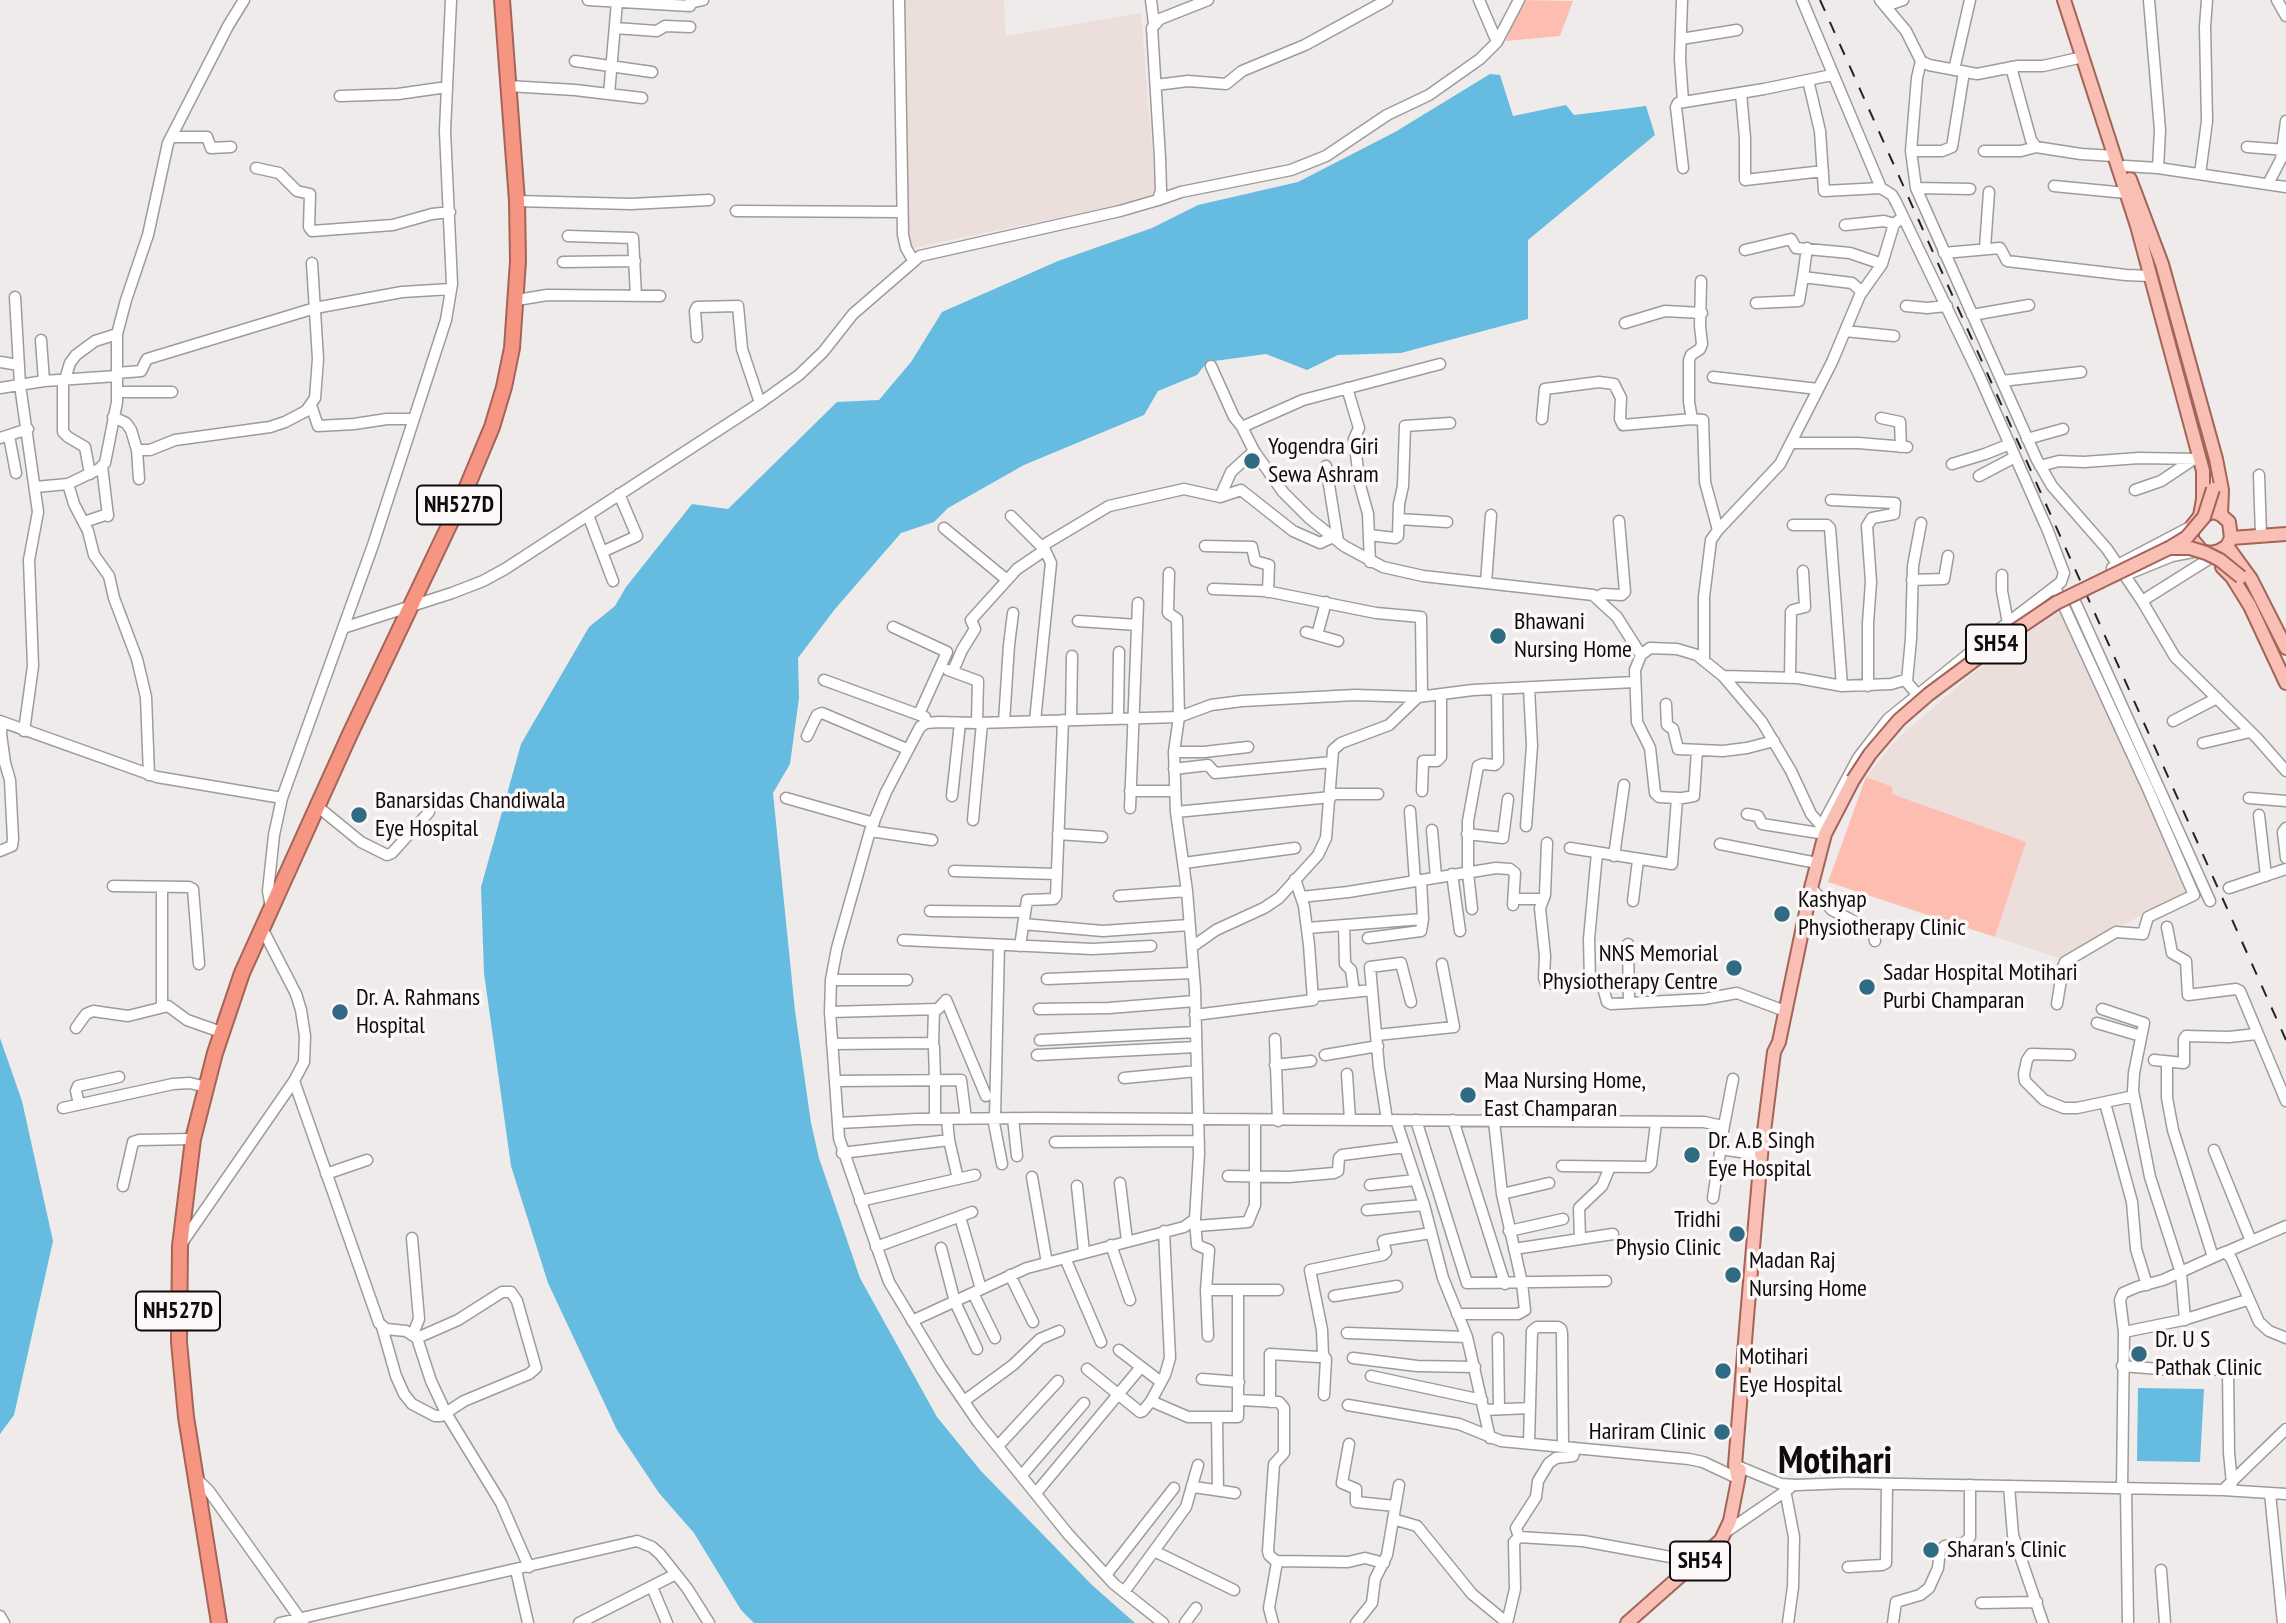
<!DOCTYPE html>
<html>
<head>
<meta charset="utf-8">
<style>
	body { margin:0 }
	canvas { display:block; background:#efebea }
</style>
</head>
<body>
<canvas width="2286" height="1623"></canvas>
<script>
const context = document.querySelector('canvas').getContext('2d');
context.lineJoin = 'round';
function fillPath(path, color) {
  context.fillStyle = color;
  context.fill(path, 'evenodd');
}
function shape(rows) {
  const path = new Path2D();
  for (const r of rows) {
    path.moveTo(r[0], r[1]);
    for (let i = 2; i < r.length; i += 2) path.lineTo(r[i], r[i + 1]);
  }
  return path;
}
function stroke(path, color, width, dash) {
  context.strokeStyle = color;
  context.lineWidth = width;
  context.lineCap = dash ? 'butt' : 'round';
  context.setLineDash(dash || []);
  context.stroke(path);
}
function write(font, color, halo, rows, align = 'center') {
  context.font = font + ' "PT Sans Narrow",sans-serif';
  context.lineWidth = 7;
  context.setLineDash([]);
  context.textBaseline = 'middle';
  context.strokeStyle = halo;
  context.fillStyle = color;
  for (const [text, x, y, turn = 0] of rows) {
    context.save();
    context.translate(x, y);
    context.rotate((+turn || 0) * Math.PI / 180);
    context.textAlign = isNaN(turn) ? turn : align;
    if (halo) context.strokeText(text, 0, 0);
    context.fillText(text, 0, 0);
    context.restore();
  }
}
fillPath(shape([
	[905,0,1004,0,1006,36,1141,13,1156,197,913,248,908,241],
	[2059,612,2188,891,2059,958,1995,937,2026,842,1892,794,1893,787,1866,777,1896,740,1966,679,2011,644]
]), '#ebdedb');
fillPath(shape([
	[1520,0,1573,1,1560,36,1506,41],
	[1866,777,1893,787,1892,794,2026,842,1995,937,1828,882]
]), '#fdbdb1');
fillPath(shape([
	[1490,74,1500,75,1513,116,1566,105,1574,115,1646,106,1655,135,1528,240,1528,319,1401,353,1338,355,1307,370,1266,354,1207,362,1197,375,1158,391,1144,415,1024,465,948,508,934,522,901,533,835,609,798,658,799,698,790,764,773,793,795,1011,811,1123,819,1158,860,1278,937,1417,981,1471,1092,1585,1135,1623,754,1623,741,1610,694,1533,659,1493,617,1430,548,1283,511,1166,484,973,481,887,521,744,589,627,615,606,626,587,692,504,728,509,837,402,879,400,911,362,942,312,1058,261,1152,228,1198,205,1298,182,1395,132],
	[0,1038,22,1101,53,1241,14,1415,0,1434],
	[2138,1388,2204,1389,2200,1462,2137,1461]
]), '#65bce0');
const minor = shape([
	[588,0,690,6],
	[899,0,903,235,906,248,913,260],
	[1151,0,1154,24],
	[1479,0,1497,42],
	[1682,0,1680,59,1683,101],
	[1802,0,1881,188],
	[1880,0,1906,31,1921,61,1929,65,1977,74,2018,66,2043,66,2083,57],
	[2149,0,2160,130,2158,168],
	[2277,0,2286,16],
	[690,3,703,0],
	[1885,6,1903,0],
	[615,28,657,31,665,26,690,27],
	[1681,39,1737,30],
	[575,61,652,72],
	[1921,61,1917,78,1911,151,1916,188,2037,460,2052,486,2107,549,2142,601,2175,657,2257,738,2286,771],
	[2011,67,2031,140,2036,147,2081,154,2114,156],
	[1954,70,1970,0],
	[1808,80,1820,131,1824,191,1881,188,1892,195,1896,202,1979,375,2048,531,2064,573,2061,582,1988,638,1888,719,1858,758,1821,827],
	[1156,85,1188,81,1226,84,1242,71,1305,45,1387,0],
	[508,86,575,90,642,98],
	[1741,93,1745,138,1745,180,1823,171],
	[609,94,617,2],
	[340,96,398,94,447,87],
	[171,137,207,137,211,148,231,147],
	[2247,147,2286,150],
	[1911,151,1942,151,1952,147,1964,72],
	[1984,151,2021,151,2036,147],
	[2125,166,2158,168,2286,187],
	[256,168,279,173,297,191,310,194,309,227,312,231,393,225,432,214,450,212],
	[1683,168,1676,107,1678,103,1764,89,1832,75],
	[2200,174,2207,121,2205,27,2207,0],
	[2268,184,2281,159,2286,121],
	[2054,186,2126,193],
	[1916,188,1970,189],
	[1158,200,1181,192,1291,170,1326,156,1387,115,1429,95,1480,59,1497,42,1519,0],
	[517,201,631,204,709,200],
	[736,211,902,212],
	[1845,225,1884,221,1894,224],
	[568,236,633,238,636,296],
	[1807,248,1803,277,1852,283,1862,292],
	[1985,248,1989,192],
	[1745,250,1791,239,1796,248,1850,253,1882,264],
	[1944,253,2000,248,2007,261,2126,275,2150,276],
	[563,262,635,261],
	[15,297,20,385,38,512,29,560,33,666,24,731],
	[517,300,547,295,660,296],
	[1756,303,1799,301,1803,277],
	[1906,306,1927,308,1947,306],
	[1972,315,2029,305],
	[1625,323,1665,311,1702,313],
	[1845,331,1894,336],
	[697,337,695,311,697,307,738,306,742,349,760,403],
	[41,340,44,381],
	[0,362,19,365],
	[1211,366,1234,417,1242,427,1254,451,1283,492,1309,518,1344,546,1383,567,1423,576,1593,595,1617,617,1641,655],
	[117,373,141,371,147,359,315,308,402,292,451,289],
	[1713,377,1818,389],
	[65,379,70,363,76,355,95,341,117,334],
	[63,380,63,432,68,437,85,447,90,474],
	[2002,381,2081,372],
	[0,388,44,381,117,376],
	[1347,388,1359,428,1354,439,1360,485,1368,514,1370,562],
	[117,392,172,392],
	[311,405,318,426,354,424,387,419,414,419],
	[113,417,126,423,131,430,137,450,139,479],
	[1881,418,1900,422,1901,447],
	[1542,419,1545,389,1599,382,1614,384,1621,398,1620,419,1623,425,1692,419,1703,420,1705,482,1718,530],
	[1692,419,1689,402,1689,360,1691,355,1700,349,1702,344,1700,326,1701,281],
	[1242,427,1303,400,1440,364],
	[9,436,16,473],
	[0,438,28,429],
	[2027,439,2063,429],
	[1792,443,1858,443,1907,447],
	[137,450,150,450,175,440,270,427,285,422,306,411,315,398,318,359,312,263],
	[1952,464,1985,454,2010,444],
	[102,466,108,516],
	[1326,466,1338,541],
	[2040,466,2059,461,2084,462,2139,458,2199,459],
	[2259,475,2261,536],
	[1979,476,2015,457],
	[68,484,74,504,88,531,94,555,109,576,114,598,137,659,146,697,149,775],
	[35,487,68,484,99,469,105,463,117,402,117,334,126,300,148,235,168,143,228,26,244,0],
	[2135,490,2161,481,2194,459],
	[1220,497,1231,472,1254,451],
	[1831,500,1895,503,1894,514,1872,518,1867,526,1871,582,1868,623,1868,686],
	[588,515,613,581],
	[1011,516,1045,550,1051,563,1035,721],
	[1399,519,1447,522],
	[84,522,108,514],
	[1793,525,1827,525,1830,528,1842,686],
	[944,528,1007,580],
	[1369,535,1395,538,1398,536,1399,504,1403,486,1405,426,1450,423],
	[1042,546,1109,506,1184,489,1220,497,1241,490,1293,531,1320,543,1333,537],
	[1205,546,1252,547,1255,561,1269,565,1268,592],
	[602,552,637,536,619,494],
	[2112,568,2192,526],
	[2128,574,2172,556,2193,552],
	[2002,575,2002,591,2008,623],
	[1912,580,1944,579,1948,556],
	[1486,583,1491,515],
	[2055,587,2148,789,2194,895,2148,917,2143,934,2116,932,2065,962,2063,967,2057,1004],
	[1213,589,1266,591,1376,613,1421,617,1422,696],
	[2072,595,2210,901],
	[1597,597,1603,594,1622,595,1625,592,1619,521],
	[2142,601,2212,557],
	[1078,621,1137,625],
	[893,627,947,652,919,714],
	[343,628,452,593,483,581,505,569,760,403,799,375,823,352,853,314,920,256,1120,211,1158,200,1161,190,1160,158,1152,28,1160,19,1208,0],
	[1306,632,1338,641],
	[1317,635,1326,602],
	[1704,661,1704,597,1711,540,1718,530,1780,464,1832,362,1860,295,1882,264,1894,224,1903,217],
	[948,670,978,681,977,723],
	[953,671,962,650,975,629,971,620,1017,569,1045,550],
	[1723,676,1762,722,1791,771,1811,814,1826,831],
	[1790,678,1791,612,1793,610,1805,607,1803,571],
	[824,680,925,717],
	[1907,681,1911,639,1913,566,1921,523],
	[1666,704,1667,725,1673,729,1678,749,1723,751,1747,748,1774,741],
	[1118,719,1119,652],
	[1071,720,1072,656],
	[0,721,157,777,282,798],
	[2173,721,2217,698],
	[1004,722,1009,645,1013,613],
	[807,736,817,715,822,713,907,749],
	[2203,743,2250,732],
	[1174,752,1204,752,1248,747],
	[1174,769,1208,765,1215,773,1332,762],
	[1130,791,1175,791],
	[1422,791,1423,761,1437,761,1441,757,1441,694],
	[1331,794,1378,794],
	[952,796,960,723],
	[786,798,874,823],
	[1678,798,1659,797,1655,793,1650,748,1637,722,1635,670,1641,655,1650,648,1677,649,1697,655,1723,676,1798,678,1842,686,1891,684,1905,680,1917,694],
	[2249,798,2286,801],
	[317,806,361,842,387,855,392,853,429,812],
	[1130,808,1138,603],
	[1410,811,1415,881],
	[1176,812,1331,797],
	[1747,814,1758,816,1762,824,1825,834],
	[2259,815,2266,876],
	[973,820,982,723],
	[1526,826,1532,746,1529,688],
	[2286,828,2283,832,2286,858],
	[1432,830,1436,877],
	[870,831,932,840],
	[1058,834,1102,837],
	[1467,834,1503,838,1508,799],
	[1547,843,1545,895,1540,908,1545,956,1544,978,1546,984,1601,980,1607,1002,1611,1004,1704,999,1737,993,1785,1011],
	[1720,844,1817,863],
	[1570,848,1672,864,1677,799,1694,796,1697,750],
	[0,851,12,846,13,839,10,780,5,763,1,734,2,722],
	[1614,856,1624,785],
	[1184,863,1295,848],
	[954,871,1056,874],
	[1452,874,1460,931],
	[113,886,189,887,193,889,199,964],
	[1811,888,1832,910,1873,931,1875,941],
	[2229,888,2286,869],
	[1119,896,1187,891],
	[1301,897,1348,892,1496,868,1510,869,1515,873,1513,905],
	[1514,899,1543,899],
	[1633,901,1638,860],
	[271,908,268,891,274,835,282,798,373,545,446,320,452,284,445,131,451,0],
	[1472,909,1468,873,1468,821,1478,766,1483,764,1495,765,1498,762,1497,690],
	[930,911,1025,912],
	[1023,924,1103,931,1189,925],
	[1344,925,1345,964,1351,970,1354,992],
	[2167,927,2172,953,2186,961,2188,995,2236,989,2240,991,2286,1101],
	[262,928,296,994,301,1010,305,1036,304,1062,294,1081],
	[1307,928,1423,919],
	[1368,938,1421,931,1423,919,1421,880],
	[903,940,1092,949,1151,946],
	[1628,944,1629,1002],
	[1020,946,1027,900,1054,899,1056,896,1063,720],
	[1192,947,1216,930,1264,908,1279,898,1318,855,1326,838,1333,750,1341,743,1389,725,1418,697],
	[1047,979,1193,973],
	[831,980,907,980],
	[1590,981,1589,939,1597,853],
	[1314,996,1372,990],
	[162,1007,162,887],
	[1039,1009,1109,1008,1195,1001],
	[2102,1009,2144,1023,2134,1073,2133,1091,2150,1177,2181,1273,2185,1320],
	[830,1012,938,1009,946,1000,986,1096],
	[1195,1015,1313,1000,1309,945,1304,906,1295,879],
	[2097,1023,2141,1036],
	[76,1028,86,1014,93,1011,128,1016,168,1006,187,1020,221,1032],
	[1377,1035,1454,1027,1442,964],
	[1275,1039,1278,1121],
	[1040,1040,1196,1032],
	[832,1044,932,1043,934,1047,935,1080,935,1119],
	[933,1044,934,1009],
	[1037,1055,1196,1047],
	[1325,1055,1378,1046],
	[2070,1055,2031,1054,2027,1060,2024,1074,2025,1081,2044,1100,2064,1108,2077,1108,2134,1096],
	[2154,1060,2184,1063,2184,1039,2186,1036,2229,1037,2257,1034],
	[2167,1063,2167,1098,2173,1130,2213,1257],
	[1275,1065,1311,1061],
	[1347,1074,1350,1120],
	[1124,1078,1197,1071],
	[835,1081,961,1080,966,1119],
	[2105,1103,2132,1202,2136,1249,2147,1285],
	[79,1104,76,1091,78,1086,119,1077],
	[63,1108,173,1084,190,1083,206,1087],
	[993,1118,1002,1164],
	[995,1118,999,945],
	[1013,1118,1017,1156],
	[947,1119,949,1140,958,1179],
	[1387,1120,1379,1068,1370,967,1401,963,1411,1002],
	[1396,1120,1424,1205,1443,1278,1467,1337,1490,1438],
	[1416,1120,1467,1283,1606,1281],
	[1453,1120,1505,1284],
	[839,1123,916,1119,1037,1118,1704,1122,1718,1125,1723,1131,1721,1146,1727,1150,1761,1155],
	[1723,1131,1733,1079],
	[1055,1142,1199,1141],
	[2214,1150,2251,1241],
	[842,1153,949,1140],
	[1562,1166,1648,1167,1651,1164,1656,1123],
	[326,1174,367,1160],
	[1228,1176,1289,1177,1334,1173,1338,1171,1339,1158,1342,1155,1405,1147],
	[1032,1177,1047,1263],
	[1120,1183,1127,1241],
	[1370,1185,1415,1180],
	[123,1186,133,1142,139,1140,193,1139],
	[1077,1186,1084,1252],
	[1502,1194,1549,1183],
	[1713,1198,1721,1146],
	[860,1201,975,1175],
	[1367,1210,1424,1205],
	[960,1217,981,1289],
	[1195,1220,1197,1245,1209,1250,1206,1290,1208,1336],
	[1197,1226,1248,1222,1255,1205,1255,1120],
	[1509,1231,1563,1219],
	[412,1238,419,1319,413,1334],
	[1580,1238,1579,1208,1602,1186,1610,1167],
	[182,1243,294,1081,379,1323,386,1329,406,1331,417,1338,431,1381,446,1413,501,1503,529,1567],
	[1111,1245,1130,1300],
	[876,1247,972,1212],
	[941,1248,955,1302,977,1349],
	[1514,1249,1613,1234],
	[2226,1252,2286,1226],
	[1065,1258,1101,1342],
	[1010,1275,1033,1322],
	[1206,1290,1278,1290],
	[973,1293,995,1338],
	[1334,1296,1397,1286],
	[1457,1314,1518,1314,1525,1310,1522,1283,1502,1194,1494,1121],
	[912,1321,1027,1268,1184,1227,1195,1219,1199,1154,1195,989,1187,891,1176,812,1174,752,1179,717,1211,705,1242,701,1355,695,1418,697,1473,690,1635,682],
	[382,1327,396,1376,404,1394,412,1404,435,1416,441,1416,464,1401,529,1374,536,1368,517,1301,511,1292,502,1292,458,1320,417,1338],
	[2124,1332,2183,1320,2247,1300],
	[1347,1333,1467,1337],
	[1498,1338,1499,1409],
	[1119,1350,1161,1382],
	[1323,1355,1326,1359,1324,1395],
	[1353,1358,1417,1366,1475,1367],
	[2122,1366,2184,1371,2228,1369,2229,1453,2232,1483],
	[1087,1369,1140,1412,1143,1411,1151,1401,1165,1375,1170,1358,1164,1231],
	[1371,1376,1482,1400],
	[1202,1379,1239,1382],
	[1239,1400,1279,1402,1284,1408,1284,1453,1274,1464,1268,1551,1269,1555,1277,1562,1269,1608,1273,1623],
	[964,1401,1013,1365,1040,1339,1059,1331],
	[1151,1401,1188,1417,1238,1417,1238,1290],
	[1270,1402,1270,1354,1319,1357,1323,1355,1322,1330,1310,1270,1383,1255,1386,1252,1383,1241,1386,1240,1431,1233],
	[1348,1405,1459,1424,1501,1441,1689,1459,1703,1462,1737,1478],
	[1484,1410,1530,1408],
	[1217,1418,1218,1490],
	[1529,1443,1532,1331,1537,1327,1558,1327,1561,1329,1562,1333,1563,1447],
	[1349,1444,1342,1483,1356,1489,1356,1502,1395,1506],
	[998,1446,1058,1381],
	[1735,1465,1781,1484,1797,1485,1847,1483,2223,1490,2286,1429],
	[1022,1475,1084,1403],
	[196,1478,209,1491,303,1623],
	[2009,1486,2013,1535,2043,1623],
	[1194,1487,1235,1493],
	[2122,1489,2124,1332,2120,1300,2123,1293,2137,1287,2163,1280,2225,1252,2231,1258,2259,1322,2269,1331,2286,1338],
	[2126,1489,2128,1623],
	[1785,1490,1794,1537,1793,1587,1788,1623],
	[2223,1490,2286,1494],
	[1036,1493,1141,1367],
	[2270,1493,2283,1623],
	[1393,1519,1417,1526,1472,1594,1506,1622],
	[1726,1532,1790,1488],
	[1519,1537,1516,1528,1536,1497,1538,1481,1549,1463,1556,1458,1573,1456,1575,1448],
	[1154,1551,1234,1590],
	[1277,1561,1348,1562,1365,1558,1384,1563],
	[1848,1567,1882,1565,1886,1563,1887,1484],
	[516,1570,528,1623],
	[2161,1570,2165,1623],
	[1106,1575,1174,1488],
	[652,1587,667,1623],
	[1124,1592,1186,1507,1198,1465],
	[1981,1603,2037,1602],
	[0,1616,4,1623],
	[280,1623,637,1541,652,1547,660,1554,687,1588,709,1623],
	[579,1623,676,1574],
	[1163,1623,1114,1584,1068,1534,978,1422,941,1368,889,1282,839,1138,830,1012,831,980,837,948,870,831,886,792,920,727,926,723,939,722,977,723,1179,717,1177,619,1168,613,1169,573],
	[1185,1623,1196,1608],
	[1356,1623,1372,1603,1375,1579,1387,1555,1399,1485],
	[1507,1623,1515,1589,1514,1542,1519,1537,1583,1541,1698,1562],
	[1893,1623,1896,1602,1920,1595,1929,1588,1938,1568,1940,1550,1945,1546,1964,1543,1970,1537,1970,1485]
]);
const major = shape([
	[2064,0,2137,226,2203,471,2203,499,2200,516,2192,526,2192,539,2202,551,2210,553,2219,551,2227,546,2231,538,2229,522,2221,515,2214,512,2200,516],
	[2130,179,2162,264,2216,459,2222,490,2221,515],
	[2231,538,2286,534],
	[2227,546,2251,579,2286,648],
	[2222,567,2232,577,2250,606,2286,683],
	[1737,1476,1735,1465,1747,1317,1761,1155,1774,1052,1779,1042,1811,888,1825,834,1853,780],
	[1627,1623,1721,1540,1730,1521,1740,1470]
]);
const highway = shape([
	[219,1623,186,1417,179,1342,180,1246,193,1139,215,1053,242,973,350,734,464,494,492,427,504,387,512,348,518,261,517,201,502,0]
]);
stroke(minor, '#9f9b9a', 13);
stroke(major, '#a46558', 16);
stroke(highway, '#a46558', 18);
stroke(minor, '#fff', 10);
stroke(major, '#f9bfb4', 12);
stroke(highway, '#f59582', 14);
stroke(shape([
	[1820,0,2286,1040]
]), '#252323', 2, [12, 12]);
const majorBridge = shape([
	[2170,548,2190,548,2206,553,2220,560,2241,577],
	[1853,780,1870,754,1899,720,1929,694,2007,636,2056,603,2169,548,2187,537,2204,517,2213,489]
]);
stroke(majorBridge, '#a46558', 16, []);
stroke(majorBridge, '#f9bfb4', 12);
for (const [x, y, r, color] of [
	[1252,461,9,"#306b83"],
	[1498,636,9,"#306b83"],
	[359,815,9,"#306b83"],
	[1782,914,9,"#306b83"],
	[1734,968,9,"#306b83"],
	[1867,987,9,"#306b83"],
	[340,1012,9,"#306b83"],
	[1468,1095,9,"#306b83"],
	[1692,1155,9,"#306b83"],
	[1737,1234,9,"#306b83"],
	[1733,1275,9,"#306b83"],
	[2139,1354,9,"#306b83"],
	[1723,1371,9,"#306b83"],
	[1722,1432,9,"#306b83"],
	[1931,1550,9,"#306b83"]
]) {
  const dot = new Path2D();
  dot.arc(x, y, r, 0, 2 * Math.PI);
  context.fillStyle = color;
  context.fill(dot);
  stroke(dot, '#fcf8f7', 2.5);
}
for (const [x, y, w] of [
	[459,505,84],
	[1996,644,60],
	[178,1311,84],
	[1700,1561,60]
]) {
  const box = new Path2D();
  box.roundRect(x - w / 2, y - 19.5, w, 39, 5);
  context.fillStyle = '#fcf8f7';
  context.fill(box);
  stroke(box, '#0d0b0b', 2);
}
write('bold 23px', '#0d0b0b', null, [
	["NH527D",459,505],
	["SH54",1996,644],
	["NH527D",178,1311],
	["SH54",1700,1561]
]);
write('24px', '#0d0b0b', '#fcf8f7', [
	["Yogendra Giri",1268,447],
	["Sewa Ashram",1268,475],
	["Bhawani",1514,622],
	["Nursing Home",1514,650],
	["Banarsidas Chandiwala",375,801],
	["Eye Hospital",375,829],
	["Kashyap",1798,900],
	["Physiotherapy Clinic",1798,928],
	["NNS Memorial",1718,954,"right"],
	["Physiotherapy Centre",1718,982,"right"],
	["Sadar Hospital Motihari",1883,973],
	["Purbi Champaran",1883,1001],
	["Dr. A. Rahmans",356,998],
	["Hospital",356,1026],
	["Maa Nursing Home,",1484,1081],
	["East Champaran",1484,1109],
	["Dr. A.B Singh",1708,1141],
	["Eye Hospital",1708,1169],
	["Tridhi",1721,1220,"right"],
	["Physio Clinic",1721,1248,"right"],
	["Madan Raj",1749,1261],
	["Nursing Home",1749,1289],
	["Dr. U S",2155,1340],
	["Pathak Clinic",2155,1368],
	["Motihari",1739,1357],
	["Eye Hospital",1739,1385],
	["Hariram Clinic",1706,1432,"right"],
	["Sharan's Clinic",1947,1550]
], 'left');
write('bold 38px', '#0d0b0b', '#fcf8f7', [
	["Motihari",1835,1462]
]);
</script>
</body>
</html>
